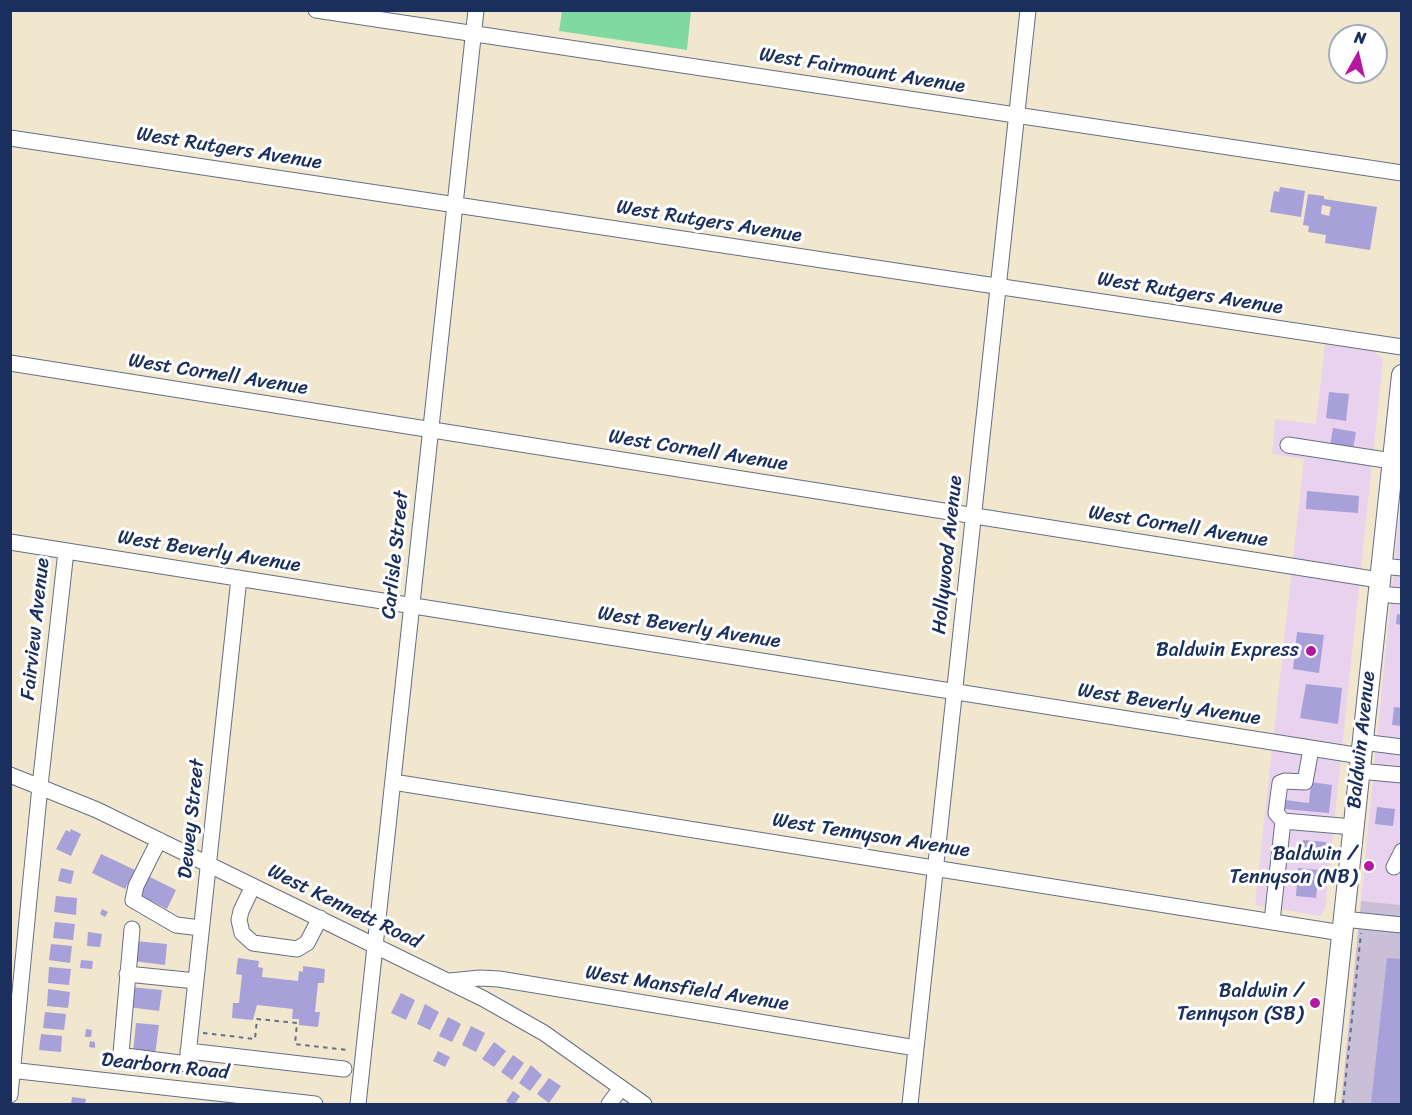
<!DOCTYPE html>
<html>
<head>
<meta charset="utf-8">
<style>
	body { margin:0 }
	#map { position:relative; width:1412px; height:1115px; overflow:hidden; background:#f1e7ce; font-family:Sriracha,sans-serif }
	canvas { display:block }
	.frame { position:absolute; inset:0; border:12px solid #1b2f5e; pointer-events:none }
	.north { position:absolute; left:1328px; top:24px; width:60px; height:60px; box-sizing:border-box; background:#fff; border:2px solid #a4acbf; border-radius:50%; rotate:8deg; font-size:16px; font-weight:700; line-height:24px; text-align:center; color:#1b2f5e }
	.north::after { content:''; display:block; margin:auto; width:21px; height:27px; background:#b5179e; clip-path:polygon(50% 0,100% 100%,50% 72%,0 100%) }
</style>
</head>
<body>
<div id="map">
<canvas width="1412" height="1115"></canvas>
<div class="frame"></div>
<div class="north">N</div>
</div>
<script>
const context = document.querySelector('canvas').getContext('2d');
context.lineJoin = 'round';
function fillPath(path, color) {
  context.fillStyle = color;
  context.fill(path, 'evenodd');
}
function shape(rows) {
  const path = new Path2D();
  for (const r of rows) {
    path.moveTo(r[0], r[1]);
    for (let i = 2; i < r.length; i += 2) path.lineTo(r[i], r[i + 1]);
  }
  return path;
}
function stroke(path, color, width, dash) {
  context.strokeStyle = color;
  context.lineWidth = width;
  context.lineCap = dash ? 'butt' : 'round';
  context.setLineDash(dash || []);
  context.stroke(path);
}
function write(font, color, halo, rows, align = 'center') {
  context.font = font + ' Sriracha,sans-serif';
  context.lineWidth = 6;
  context.setLineDash([]);
  context.textBaseline = 'middle';
  context.strokeStyle = halo;
  context.fillStyle = color;
  for (const [text, x, y, turn = 0] of rows) {
    context.save();
    context.translate(x, y);
    context.rotate((+turn || 0) * Math.PI / 180);
    context.textAlign = isNaN(turn) ? turn : align;
    if (halo) context.strokeText(text, 0, 0);
    context.fillText(text, 0, 0);
    context.restore();
  }
}
fillPath(shape([
	[1325,344,1374,351,1383,360,1325,909,1320,916,1255,905,1304,459,1272,454,1275,419,1316,424],
	[1401,496,1401,905,1361,901]
]), '#e9d2ee');
fillPath(shape([
	[1361,901,1401,905,1401,1104,1341,1104]
]), '#c9bfd7');
fillPath(shape([
	[562,11,691,11,687,50,559,31]
]), '#80daa0');
fillPath(shape([
	[1280,187,1305,191,1301,217,1270,212,1274,191,1279,192],
	[1308,194,1324,196,1324,199,1377,207,1370,250,1325,243,1326,235,1308,232,1309,226,1303,225],
	[1322,205,1331,207,1329,216,1321,214],
	[1329,392,1349,394,1346,421,1326,418],
	[1333,428,1356,432,1353,449,1330,446],
	[1307,491,1359,496,1358,513,1306,509],
	[1397,614,1402,615,1402,625,1396,624],
	[1297,632,1324,635,1319,673,1293,669],
	[1306,684,1342,688,1338,724,1300,718],
	[1394,707,1402,708,1402,726,1392,725],
	[1311,782,1332,785,1329,813,1284,809,1285,800,1309,803],
	[1377,807,1395,809,1393,826,1375,824],
	[71,829,81,834,71,856,56,849,66,830,70,832],
	[1303,840,1326,842,1324,859,1302,857],
	[101,854,135,870,125,889,92,873],
	[61,868,74,871,71,884,58,881],
	[1298,868,1319,870,1316,898,1296,896],
	[144,874,176,890,167,909,135,893],
	[56,896,77,898,76,915,54,912],
	[102,909,108,912,105,917,100,914],
	[55,922,75,924,73,940,53,938],
	[88,932,102,934,100,947,87,946],
	[135,941,167,944,165,965,133,961],
	[51,944,72,946,70,963,49,960],
	[238,958,259,961,258,967,263,968,262,977,298,981,299,971,303,972,303,966,325,969,324,983,318,983,315,1012,320,1012,318,1027,299,1025,299,1019,292,1019,293,1009,257,1005,253,1020,232,1018,233,1003,239,1003,242,975,236,974],
	[1387,958,1402,959,1402,1104,1371,1104],
	[81,960,93,961,92,969,80,968],
	[49,967,71,969,69,985,48,983],
	[130,987,162,990,159,1011,128,1007],
	[48,989,70,992,68,1008,47,1006],
	[401,993,415,1000,406,1020,391,1013],
	[425,1004,439,1012,430,1030,417,1024],
	[45,1012,66,1014,64,1030,43,1028],
	[448,1017,461,1024,452,1042,439,1036],
	[136,1023,159,1025,155,1055,133,1053],
	[471,1026,485,1033,476,1052,462,1045],
	[86,1029,92,1030,91,1037,85,1037],
	[41,1034,62,1036,61,1052,39,1050],
	[90,1041,95,1042,95,1048,89,1047],
	[494,1042,506,1051,494,1067,482,1059],
	[438,1051,450,1057,445,1067,433,1061],
	[513,1055,524,1063,512,1080,501,1072],
	[531,1065,542,1075,530,1091,519,1083],
	[549,1078,561,1086,549,1103,537,1094],
	[513,1091,520,1096,515,1104,510,1104,506,1101],
	[72,1097,86,1099,85,1104,71,1104]
]), '#a8a0d8');
const minor = shape([
	[316,10,1402,173],
	[10,138,1402,347],
	[10,363,1379,580],
	[1288,445,1392,461],
	[10,542,1361,756],
	[1381,566,1402,568],
	[1378,594,1402,596],
	[1362,742,1402,747],
	[1359,771,1402,775],
	[10,775,97,810,484,999,544,1033,644,1104],
	[393,782,1342,933],
	[1283,821,1276,813,1280,783,1285,781,1305,782,1311,749],
	[159,840,136,886,133,900,176,925,201,928],
	[1394,867,1402,851],
	[253,886,241,911,239,920,242,933,253,943,297,949,307,943,320,918],
	[1343,919,1402,925],
	[1272,921,1283,821,1353,827],
	[132,929,121,1053,126,1056,187,1064,239,578],
	[127,974,196,981],
	[450,981,480,978,499,979,916,1048],
	[188,1051,344,1069],
	[10,1070,315,1104],
	[10,1095,40,786,66,551],
	[358,1104,476,10],
	[609,1104,621,1088],
	[910,1104,1028,10]
]);
const major = shape([
	[1324,1104,1402,375]
]);
stroke(minor, '#666f85', 17);
stroke(major, '#666f85', 22);
stroke(shape([
	[203,1033,255,1039,257,1019,297,1023,295,1044,347,1050],
	[1343,1104,1361,933]
]), '#666f85', 2, [4.5, 4.5]);
stroke(minor, '#fff', 15);
stroke(major, '#fff', 20);
for (const [x, y, r, color] of [
	[1311,651,6,"#b5179e"],
	[1369,866,6,"#b5179e"],
	[1315,1003,6,"#b5179e"]
]) {
  const dot = new Path2D();
  dot.arc(x, y, r, 0, 2 * Math.PI);
  context.fillStyle = color;
  context.fill(dot);
  stroke(dot, '#fff', 2);
}
write('20px', '#1b2f5e', '#fff', [
	["West Fairmount Avenue",862,71,9],
	["West Rutgers Avenue",229,149,9],
	["West Rutgers Avenue",709,222,9],
	["West Rutgers Avenue",1190,294,9],
	["West Cornell Avenue",218,375,9],
	["West Cornell Avenue",698,451,9],
	["West Cornell Avenue",1178,527,9],
	["West Beverly Avenue",209,552,9],
	["Carlisle Street",396,555,-84],
	["Hollywood Avenue",948,555,-84],
	["West Beverly Avenue",689,628,9],
	["Fairview Avenue",36,629,-84],
	["West Beverly Avenue",1169,705,9],
	["Baldwin Avenue",1362,740,-84],
	["Dewey Street",192,819,-84],
	["West Tennyson Avenue",871,836,9],
	["West Kennett Road",344,907,26],
	["West Mansfield Avenue",687,989,9],
	["Dearborn Road",165,1067,6]
]);
write('20px', '#1b2f5e', '#fff', [
	["Baldwin Express",1299,651],
	["Baldwin /",1357,855],
	["Tennyson (NB)",1357,878],
	["Baldwin /",1303,992],
	["Tennyson (SB)",1303,1015]
], 'right');
</script>
</body>
</html>
